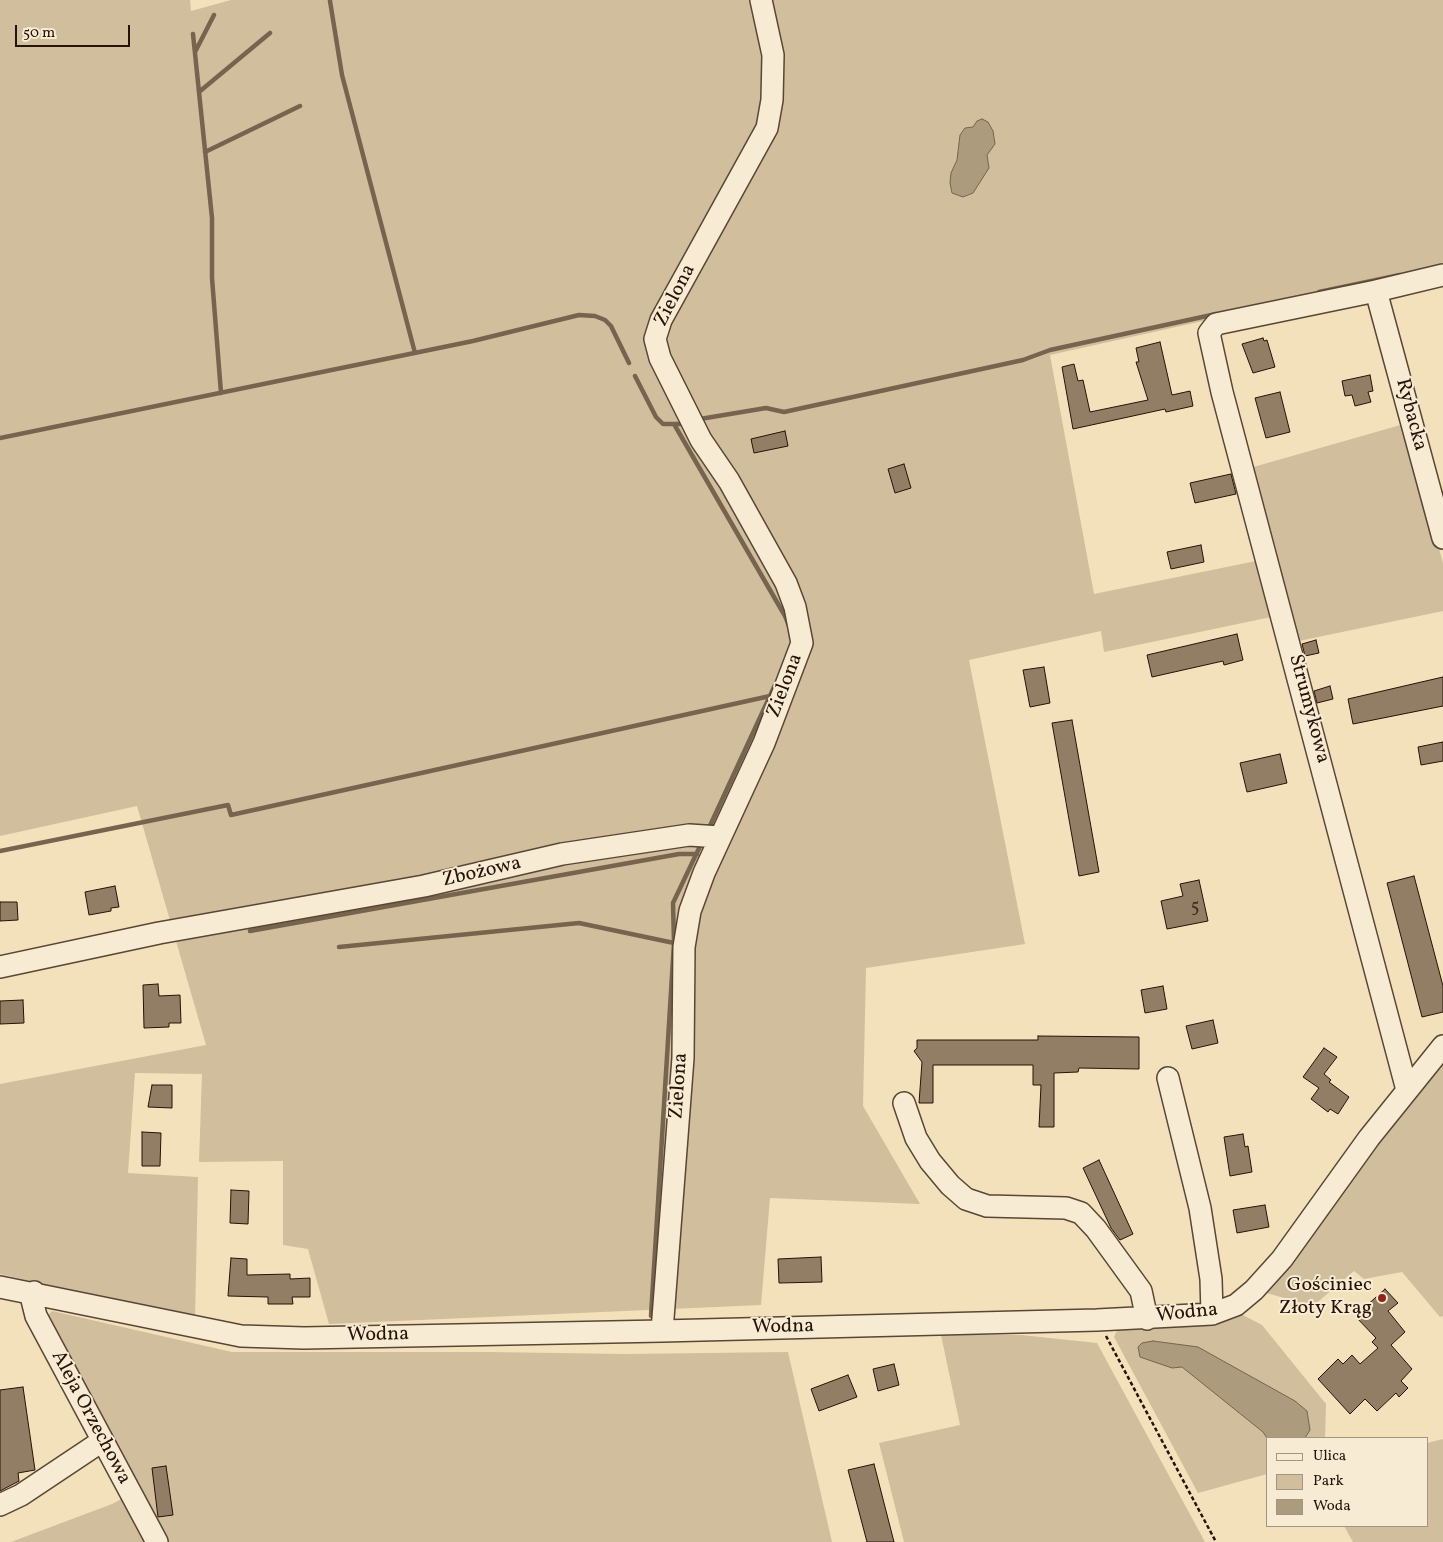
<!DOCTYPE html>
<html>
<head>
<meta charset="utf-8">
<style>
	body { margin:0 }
	#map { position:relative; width:1443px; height:1542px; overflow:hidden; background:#f3e1bb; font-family:Vollkorn,serif }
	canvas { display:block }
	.legend { position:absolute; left:1266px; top:1437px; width:162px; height:90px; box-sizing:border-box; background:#f7ecd3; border:1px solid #a39582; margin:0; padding:6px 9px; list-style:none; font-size:15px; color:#261208 }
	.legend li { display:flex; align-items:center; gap:10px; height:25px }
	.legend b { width:25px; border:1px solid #a39582 }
	.scale { position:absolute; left:15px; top:25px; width:115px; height:22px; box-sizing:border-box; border:2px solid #261208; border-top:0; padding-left:6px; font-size:15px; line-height:18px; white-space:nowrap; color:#261208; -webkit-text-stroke:4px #f7ecd3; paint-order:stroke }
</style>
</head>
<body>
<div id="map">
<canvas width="1443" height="1542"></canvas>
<ul class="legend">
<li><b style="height:6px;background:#f7ecd3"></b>Ulica</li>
<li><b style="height:14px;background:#d0be9d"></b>Park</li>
<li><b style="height:14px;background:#ad9b7e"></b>Woda</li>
</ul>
<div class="scale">50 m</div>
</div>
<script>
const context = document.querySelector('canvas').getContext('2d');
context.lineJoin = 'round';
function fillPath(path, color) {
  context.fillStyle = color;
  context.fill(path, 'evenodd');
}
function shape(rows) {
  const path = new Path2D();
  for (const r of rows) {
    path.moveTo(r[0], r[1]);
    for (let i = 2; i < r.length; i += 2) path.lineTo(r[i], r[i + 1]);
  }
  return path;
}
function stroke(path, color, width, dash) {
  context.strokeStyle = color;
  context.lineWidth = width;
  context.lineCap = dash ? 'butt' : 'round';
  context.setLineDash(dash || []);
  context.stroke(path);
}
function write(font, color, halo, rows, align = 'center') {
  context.font = font + ' Vollkorn,serif';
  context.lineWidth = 4;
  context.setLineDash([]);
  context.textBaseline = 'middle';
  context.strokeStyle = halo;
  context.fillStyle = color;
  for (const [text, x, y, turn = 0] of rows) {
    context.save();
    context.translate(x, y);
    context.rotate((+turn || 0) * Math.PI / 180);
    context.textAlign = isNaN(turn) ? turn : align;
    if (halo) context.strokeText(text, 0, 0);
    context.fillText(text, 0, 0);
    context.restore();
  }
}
fillPath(shape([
	[0,0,190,0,191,11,231,0,1443,0,1443,274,1203,321,1050,355,1094,594,1261,560,1276,616,1104,652,1101,631,969,660,1025,944,866,968,863,1106,920,1204,770,1198,761,1305,329,1324,308,1249,283,1245,283,1161,199,1162,202,1074,135,1073,128,1173,198,1177,195,1320,0,1274,0,1084,206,1045,137,806,0,836],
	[1404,424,1443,563,1443,611,1294,642,1250,468],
	[1443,1060,1443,1316,1440,1317,1402,1272,1364,1279,1354,1271,1313,1306,1263,1292],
	[52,1311,232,1352,488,1352,625,1354,788,1352,832,1542,166,1542,47,1316],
	[1239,1313,1262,1325,1326,1404,1325,1438,1267,1438,1267,1474,1198,1493,1114,1337,1119,1326],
	[941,1335,1021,1335,1097,1343,1205,1542,904,1542,879,1443,960,1425],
	[1443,1439,1443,1542,1353,1542,1344,1526,1427,1526,1427,1443],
	[125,1497,148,1542,11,1542,112,1504]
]), '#d0be9d');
const water = shape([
	[982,119,988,122,993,131,995,144,987,155,989,168,973,193,963,197,952,193,950,183,951,173,957,160,960,135,965,128,973,127,977,121,982,119],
	[1153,1341,1198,1347,1295,1401,1307,1411,1310,1430,1305,1438,1267,1438,1263,1432,1182,1367,1172,1368,1140,1357,1138,1347,1142,1343,1153,1341]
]);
fillPath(water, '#ad9b7e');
stroke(water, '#77644f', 1);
stroke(shape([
	[330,1,342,75,415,353],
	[193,34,212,218,212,278,221,393],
	[195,52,214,15],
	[199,92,270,33],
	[205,152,300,106],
	[1319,292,1400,275],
	[635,376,656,417,663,424,680,424],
	[700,419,766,408,784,412,1023,360,1050,350,1216,314],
	[674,424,785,616,789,626],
	[0,438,473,341,579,315,595,316,605,320,611,326,629,363],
	[708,830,775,685],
	[0,851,228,805,231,815,770,696],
	[250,931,679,854,697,854],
	[339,947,579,923,674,943],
	[651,1316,674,943,673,903,702,842]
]), '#77644f', 4.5);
const building = shape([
	[1263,338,1264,341,1267,340,1275,367,1253,373,1242,344,1263,338],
	[1160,342,1172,395,1190,391,1193,406,1166,412,1165,409,1073,429,1062,367,1074,364,1078,381,1083,380,1090,412,1148,400,1136,362,1139,362,1136,348,1160,342],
	[1370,375,1373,391,1368,392,1371,402,1355,406,1352,395,1345,396,1342,381,1370,375],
	[1280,392,1290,432,1266,438,1255,398,1280,392],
	[785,431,788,446,754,453,751,439,785,431],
	[904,464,911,488,895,493,888,469,904,464],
	[1231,474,1236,494,1195,503,1190,483,1231,474],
	[1201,545,1204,562,1171,569,1167,552,1201,545],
	[1237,634,1243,660,1224,665,1223,661,1152,677,1147,655,1237,634],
	[1316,640,1319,653,1305,656,1302,644,1316,640],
	[1044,667,1050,703,1030,707,1023,670,1044,667],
	[1443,677,1443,706,1353,724,1348,699,1443,677],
	[1330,686,1333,699,1317,703,1314,691,1330,686],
	[1072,720,1099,872,1079,876,1052,723,1072,720],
	[1443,742,1443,761,1421,765,1418,747,1443,742],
	[1280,754,1287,783,1247,792,1240,763,1280,754],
	[1414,876,1443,986,1443,1012,1422,1017,1387,883,1414,876],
	[1199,880,1208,921,1167,929,1161,901,1183,896,1180,884,1199,880],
	[115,886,119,907,111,908,111,911,89,915,85,892,115,886],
	[0,902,17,902,18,920,0,921,0,902],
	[158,984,159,996,180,995,181,1023,169,1023,169,1027,144,1028,143,985,158,984],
	[1163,986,1167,1009,1145,1013,1141,990,1163,986],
	[23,1000,24,1023,0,1024,0,1001,23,1000],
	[1213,1020,1218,1043,1192,1049,1186,1026,1213,1020],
	[1038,1036,1139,1037,1139,1069,1079,1068,1078,1072,1054,1073,1054,1127,1039,1127,1041,1085,1033,1085,1033,1065,933,1065,933,1103,919,1103,922,1062,914,1051,917,1048,917,1040,1038,1040,1038,1036],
	[1324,1048,1337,1057,1324,1074,1331,1080,1329,1082,1349,1097,1338,1114,1330,1109,1328,1112,1311,1099,1319,1088,1303,1077,1324,1048],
	[152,1085,172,1085,172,1108,148,1107,152,1085],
	[142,1132,161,1133,160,1166,142,1166,142,1132],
	[1243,1134,1245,1147,1248,1146,1252,1172,1230,1176,1224,1137,1243,1134],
	[1099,1160,1133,1234,1120,1240,1111,1228,1083,1168,1099,1160],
	[231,1190,249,1191,248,1224,230,1223,231,1190],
	[1265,1205,1269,1227,1237,1233,1233,1210,1265,1205],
	[821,1257,822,1282,779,1283,778,1259,821,1257],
	[231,1258,247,1259,247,1275,290,1274,290,1279,310,1278,310,1297,292,1297,293,1304,268,1304,268,1297,228,1296,231,1258],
	[1385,1289,1398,1303,1388,1311,1405,1332,1391,1345,1412,1369,1401,1381,1408,1388,1399,1397,1396,1393,1377,1411,1365,1399,1350,1414,1318,1379,1338,1359,1343,1364,1352,1355,1360,1364,1378,1348,1372,1342,1376,1338,1355,1316,1385,1289],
	[894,1364,899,1385,878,1391,873,1369,894,1364],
	[848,1375,857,1397,819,1411,811,1389,848,1375],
	[23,1387,35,1470,18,1473,19,1481,0,1491,0,1390,23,1387],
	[874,1464,894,1542,867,1542,848,1470,874,1464],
	[166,1466,173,1515,158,1517,152,1468,166,1466]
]);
fillPath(building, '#917e65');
stroke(building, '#261208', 1);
const minor = shape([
	[1376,291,1443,538],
	[0,967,159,933,424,886,562,854,689,835,720,837],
	[1168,1078,1200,1208,1211,1279,1212,1314],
	[1407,1090,1222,392,1209,333,1216,324,1376,291,1443,275],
	[904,1103,916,1138,930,1161,950,1185,966,1199,987,1206,1066,1208,1081,1213,1096,1229,1141,1291,1147,1319],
	[0,1287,241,1336,304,1338,662,1331,1097,1320,1212,1314,1236,1305,1254,1290,1282,1259,1369,1138,1443,1046],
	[34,1292,32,1300,36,1316,157,1542],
	[662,1331,683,1058,684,947,690,911,704,873,764,743,802,643,795,607,786,583,729,481,701,440,660,358,655,339,661,320,767,128,772,100,773,55,761,0],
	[0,1505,21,1495,102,1441]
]);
stroke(minor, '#594635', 24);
stroke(shape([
	[1106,1336,1216,1542]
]), '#261208', 2.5, [4, 2.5]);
stroke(minor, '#f7ecd3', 21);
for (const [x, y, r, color] of [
	[1382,1298,5,"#8f2418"]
]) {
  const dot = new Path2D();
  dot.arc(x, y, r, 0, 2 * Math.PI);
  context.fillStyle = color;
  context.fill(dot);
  stroke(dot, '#f7ecd3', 2);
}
write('18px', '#412d1f', null, [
	["5",1195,909]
]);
write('20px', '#261208', '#f7ecd3', [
	["Zielona",676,296,-63],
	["Rybacka",1410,415,75],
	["Zielona",786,686,-69],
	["Strumykowa",1308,709,75],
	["Zbożowa",482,873,-13],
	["Zielona",680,1086,-86],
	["Wodna",1187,1314,-6],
	["Wodna",783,1328,-1],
	["Wodna",378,1336,-1],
	["Aleja Orzechowa",90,1418,62]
]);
write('20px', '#261208', '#f7ecd3', [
	["Gościniec",1372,1286],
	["Złoty Krąg",1372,1309]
], 'right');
</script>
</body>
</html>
